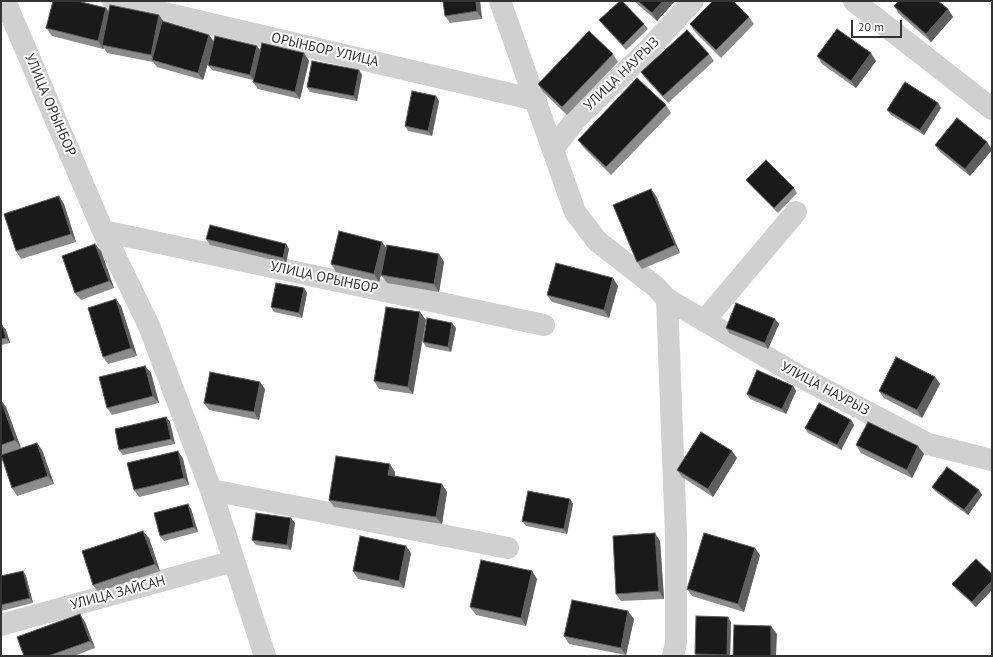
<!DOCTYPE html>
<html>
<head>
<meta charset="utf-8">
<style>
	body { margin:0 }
	#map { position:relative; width:993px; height:657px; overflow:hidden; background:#fff; font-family:"PT Sans",sans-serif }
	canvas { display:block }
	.frame { position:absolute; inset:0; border:2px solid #333; pointer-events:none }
	.scale { position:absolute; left:851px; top:20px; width:51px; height:18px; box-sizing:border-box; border:2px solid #333; border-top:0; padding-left:5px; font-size:12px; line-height:14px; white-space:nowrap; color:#333; -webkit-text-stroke:3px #fff; paint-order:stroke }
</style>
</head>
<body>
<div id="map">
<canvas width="993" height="657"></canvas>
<div class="frame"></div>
<div class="scale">20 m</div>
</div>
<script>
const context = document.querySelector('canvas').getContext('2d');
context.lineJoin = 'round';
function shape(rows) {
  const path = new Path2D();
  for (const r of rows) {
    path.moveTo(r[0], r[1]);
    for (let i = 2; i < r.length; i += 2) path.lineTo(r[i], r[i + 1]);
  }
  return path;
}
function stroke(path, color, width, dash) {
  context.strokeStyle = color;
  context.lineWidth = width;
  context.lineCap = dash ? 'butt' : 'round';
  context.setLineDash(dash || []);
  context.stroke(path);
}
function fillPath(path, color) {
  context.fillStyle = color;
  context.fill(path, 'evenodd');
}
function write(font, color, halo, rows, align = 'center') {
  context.font = font + ' "PT Sans",sans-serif';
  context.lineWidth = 4;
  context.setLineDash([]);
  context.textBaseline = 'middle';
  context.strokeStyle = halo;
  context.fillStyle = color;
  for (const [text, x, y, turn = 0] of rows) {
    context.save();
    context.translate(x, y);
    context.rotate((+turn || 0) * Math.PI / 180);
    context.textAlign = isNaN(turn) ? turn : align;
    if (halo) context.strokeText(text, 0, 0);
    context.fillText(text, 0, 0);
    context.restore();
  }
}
stroke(shape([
	[5,1,103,231,149,326,211,490,265,656],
	[113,1,536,100],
	[500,1,575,212,597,241,656,287,667,299,801,377,928,444,992,460],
	[854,1,992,109],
	[553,149,577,118,647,51,693,1],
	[103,231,544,325],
	[667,299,676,536,676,643,673,656],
	[704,321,796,212],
	[211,490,508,548],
	[1,625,234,561]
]), '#d0d0d0', 22);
fillPath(shape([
	[443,1,480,1,482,19,450,23,445,16],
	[634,1,675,1,657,21],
	[894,6,948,9,953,17,931,42,899,14],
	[108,11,164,22,209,35,214,42,260,51,304,53,309,61,300,99,258,89,253,82,253,80,212,70,208,65,212,50,203,80,157,67,153,62,107,53,104,48,103,49,52,36,46,28],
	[749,17,754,24,721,58,695,32,690,24],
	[599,20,644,24,648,29,626,50,603,25],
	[613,54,618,62,567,115,543,92,538,84],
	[709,54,714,61,668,103,646,79,641,72],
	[817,56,876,61,856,88,822,64],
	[359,70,362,75,357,101,310,92,307,87],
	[439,101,432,136,408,131,405,126],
	[938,103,941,108,924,135,891,115,887,110],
	[666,105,671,113,611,175,583,147,578,140],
	[987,142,992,150,970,176,940,152,935,145],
	[746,180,794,188,797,193,778,213,750,185],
	[651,189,656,196,680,253,642,269,637,262],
	[64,204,76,242,21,259,16,251],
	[206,239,286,244,289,249,286,263,210,245],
	[386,247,439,254,444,262,439,292,387,283,381,275,383,268,379,282,336,272,331,264],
	[101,251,114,288,81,300,75,293],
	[618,286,609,318,552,302,547,295],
	[304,288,307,293,302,318,274,312,271,307],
	[121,306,137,356,108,364,103,357],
	[775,319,779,324,768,349,729,333,726,328],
	[426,320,413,394,379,389,374,381],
	[1,325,6,330,10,343,1,345],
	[456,328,451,352,426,347,423,342],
	[145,366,151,373,159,403,112,415,107,408],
	[935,377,940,384,922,418,884,398,879,391],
	[793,386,796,391,786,414,750,399,747,394],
	[265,389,259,420,209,410,204,403],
	[1,400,6,407,21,448,1,455],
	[166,417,170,422,175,444,123,455,119,450],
	[851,420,854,425,841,450,808,433,805,428],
	[856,445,924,454,912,478,861,453],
	[42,450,54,484,17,496,12,488],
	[178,451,183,459,189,485,139,497,134,490],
	[737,458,713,497,682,477,677,470],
	[395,472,395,476,447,492,442,524,334,507,329,500],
	[932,487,979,490,982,495,968,515,936,492],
	[570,499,573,504,567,534,526,526,522,521],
	[191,509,198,532,164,541,160,536],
	[295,523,291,550,256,545,252,540],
	[149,538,160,571,98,592,93,585],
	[660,541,664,599,621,601,616,594],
	[411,553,404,588,358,579,353,571],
	[760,555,744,612,692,596,687,589],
	[976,559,976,607,956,589,952,584],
	[23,571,26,576,33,603,1,611,1,576],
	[532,571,537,579,526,626,476,615,470,607],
	[634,619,626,655,569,644,564,636],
	[85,622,95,648,74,656,24,656],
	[731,622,730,656,697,656,695,654]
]), '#8c8c8c');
fillPath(shape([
	[476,1,480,1,482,19,477,11],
	[663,1,675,1,657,21,652,13],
	[106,8,112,16,102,45,104,48,103,49,98,41],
	[948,9,953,17,931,42,926,34],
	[159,15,164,22,154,60,151,55],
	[209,35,214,42,203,80,198,73],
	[257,46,261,51,254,81,250,75],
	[304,53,309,61,300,99,295,92],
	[871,53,876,61,856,88,851,81],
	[359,70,362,75,357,101,354,96],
	[436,96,439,101,432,136,428,131],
	[938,103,941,108,924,135,920,130],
	[987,142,992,150,970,176,965,169],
	[651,189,656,196,680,253,675,245],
	[59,196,64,204,76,242,71,234],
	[382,242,387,249,379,282,374,274],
	[95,244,101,251,114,288,109,281],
	[286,244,289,249,286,263,283,258],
	[439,254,444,262,439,292,434,284],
	[613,278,618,286,609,318,604,310],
	[304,288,307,293,302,318,299,313],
	[116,299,121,306,137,356,131,348],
	[420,312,426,320,413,394,408,387],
	[775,319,779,324,768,349,765,343],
	[452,323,456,328,451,352,448,347],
	[2,325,6,330,10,343,6,338],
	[145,366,151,373,159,403,153,396],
	[935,377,940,384,922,418,917,410],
	[260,382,265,389,259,420,254,412],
	[793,386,796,391,786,414,782,409],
	[1,400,6,407,21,448,15,440],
	[166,417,170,422,175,444,171,439],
	[851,420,854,425,841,450,837,445],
	[37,443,42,450,54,484,48,476],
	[918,446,924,454,912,478,907,470],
	[178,451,183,459,189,485,184,478],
	[732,451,737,458,713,497,708,489],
	[390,464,395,472,394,483,388,475],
	[442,484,447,492,442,524,436,517],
	[979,490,982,495,968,515,964,510],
	[570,499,573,504,567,534,564,529],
	[188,504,191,509,198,532,194,527],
	[291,518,295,523,291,550,287,545],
	[143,531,149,538,160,571,155,564],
	[655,533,660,541,664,599,659,591],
	[406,546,411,553,404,588,399,581],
	[755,548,760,555,744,612,738,604],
	[23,571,26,576,33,603,30,598],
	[532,571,537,579,526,626,521,618],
	[992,581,992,590,976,607,972,602],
	[628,611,634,619,626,655,621,648],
	[80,614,85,622,95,648,90,641],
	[728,617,731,622,730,656,728,656,727,655],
	[771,626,777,634,776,656,771,656]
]), '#5f5f5f');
const building = shape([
	[53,1,77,1,106,8,98,41,46,28,53,1],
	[443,1,476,1,477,11,445,16,443,1],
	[620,1,622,1,644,24,623,45,599,20,620,1],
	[638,1,663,1,652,13,638,1],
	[713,1,733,1,749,17,716,50,690,24,713,1],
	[899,1,938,1,948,9,926,34,894,6,899,1],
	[110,5,159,15,151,55,102,45,110,5],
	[162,21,209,35,198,73,152,60,162,21],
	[837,29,871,53,851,81,817,56,837,29],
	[687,30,709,54,663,96,641,72,687,30],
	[589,31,613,54,562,107,538,84,589,31],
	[215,36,257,46,250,75,208,65,215,36],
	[262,43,304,53,295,92,253,82,262,43],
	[312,61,359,70,354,96,307,87,312,61],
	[637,78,666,105,606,167,578,140,637,78],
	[905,82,938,103,920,130,887,110,905,82],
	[412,91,436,96,428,131,405,126,412,91],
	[957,118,987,142,965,169,935,145,957,118],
	[766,160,794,188,774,208,746,180,766,160],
	[651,189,675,245,637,262,613,205,651,189],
	[59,196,71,234,16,251,4,214,59,196],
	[210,225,286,244,283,258,206,239,210,225],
	[339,231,382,242,374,274,331,264,339,231],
	[95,244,109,281,75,293,62,256,95,244],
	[387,245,439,254,434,284,381,275,387,245],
	[556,263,613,278,604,310,547,295,556,263],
	[276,283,304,288,299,313,271,307,276,283],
	[116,299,131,348,103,357,88,308,116,299],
	[736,303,775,319,765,343,726,328,736,303],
	[386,307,420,312,408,387,374,381,386,307],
	[427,318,452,323,448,347,423,342,427,318],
	[1,325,2,325,6,338,1,339,1,325],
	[896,357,935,377,917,410,879,391,896,357],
	[145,366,153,396,107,408,99,377,145,366],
	[757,370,793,386,782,409,747,394,757,370],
	[210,372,260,382,254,412,204,403,210,372],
	[1,400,15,440,1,445,1,400],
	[819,403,851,420,837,445,805,428,819,403],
	[166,417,171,439,119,450,115,429,166,417],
	[868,422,918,446,907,470,856,445,868,422],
	[701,432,732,451,708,489,677,470,701,432],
	[37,443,48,476,12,488,1,455,37,443],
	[178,451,184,478,134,490,127,463,178,451],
	[336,456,390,464,388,475,442,484,436,517,329,500,336,456],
	[947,467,979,490,964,510,932,487,947,467],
	[528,491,570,499,564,529,522,521,528,491],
	[188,504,194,527,160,536,154,513,188,504],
	[256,513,291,518,287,545,252,540,256,513],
	[143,531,155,564,93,585,82,551,143,531],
	[655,533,659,591,616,594,613,536,655,533],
	[704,533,755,548,738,604,687,589,704,533],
	[360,536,406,546,399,581,353,571,360,536],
	[976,559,992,574,992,581,972,602,952,584,976,559],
	[481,560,532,571,521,618,470,607,481,560],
	[23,571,30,598,1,605,1,576,23,571],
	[572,600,628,611,621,648,564,636,572,600],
	[80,614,90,641,48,656,24,656,17,637,80,614],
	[696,616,728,617,727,655,695,654,696,616],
	[734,625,771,626,771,656,733,656,734,625]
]);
fillPath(building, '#1a1a1a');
stroke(building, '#5f5f5f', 1);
write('14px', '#333', '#fff', [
	["ОРЫНБОР УЛИЦА",325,50,13],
	["УЛИЦА НАУРЫЗ",622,74,-44],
	["УЛИЦА ОРЫНБОР",50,105,67],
	["УЛИЦА ОРЫНБОР",324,278,12],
	["УЛИЦА НАУРЫЗ",825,389,28],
	["УЛИЦА ЗАЙСАН",118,593,-15]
]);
</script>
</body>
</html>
